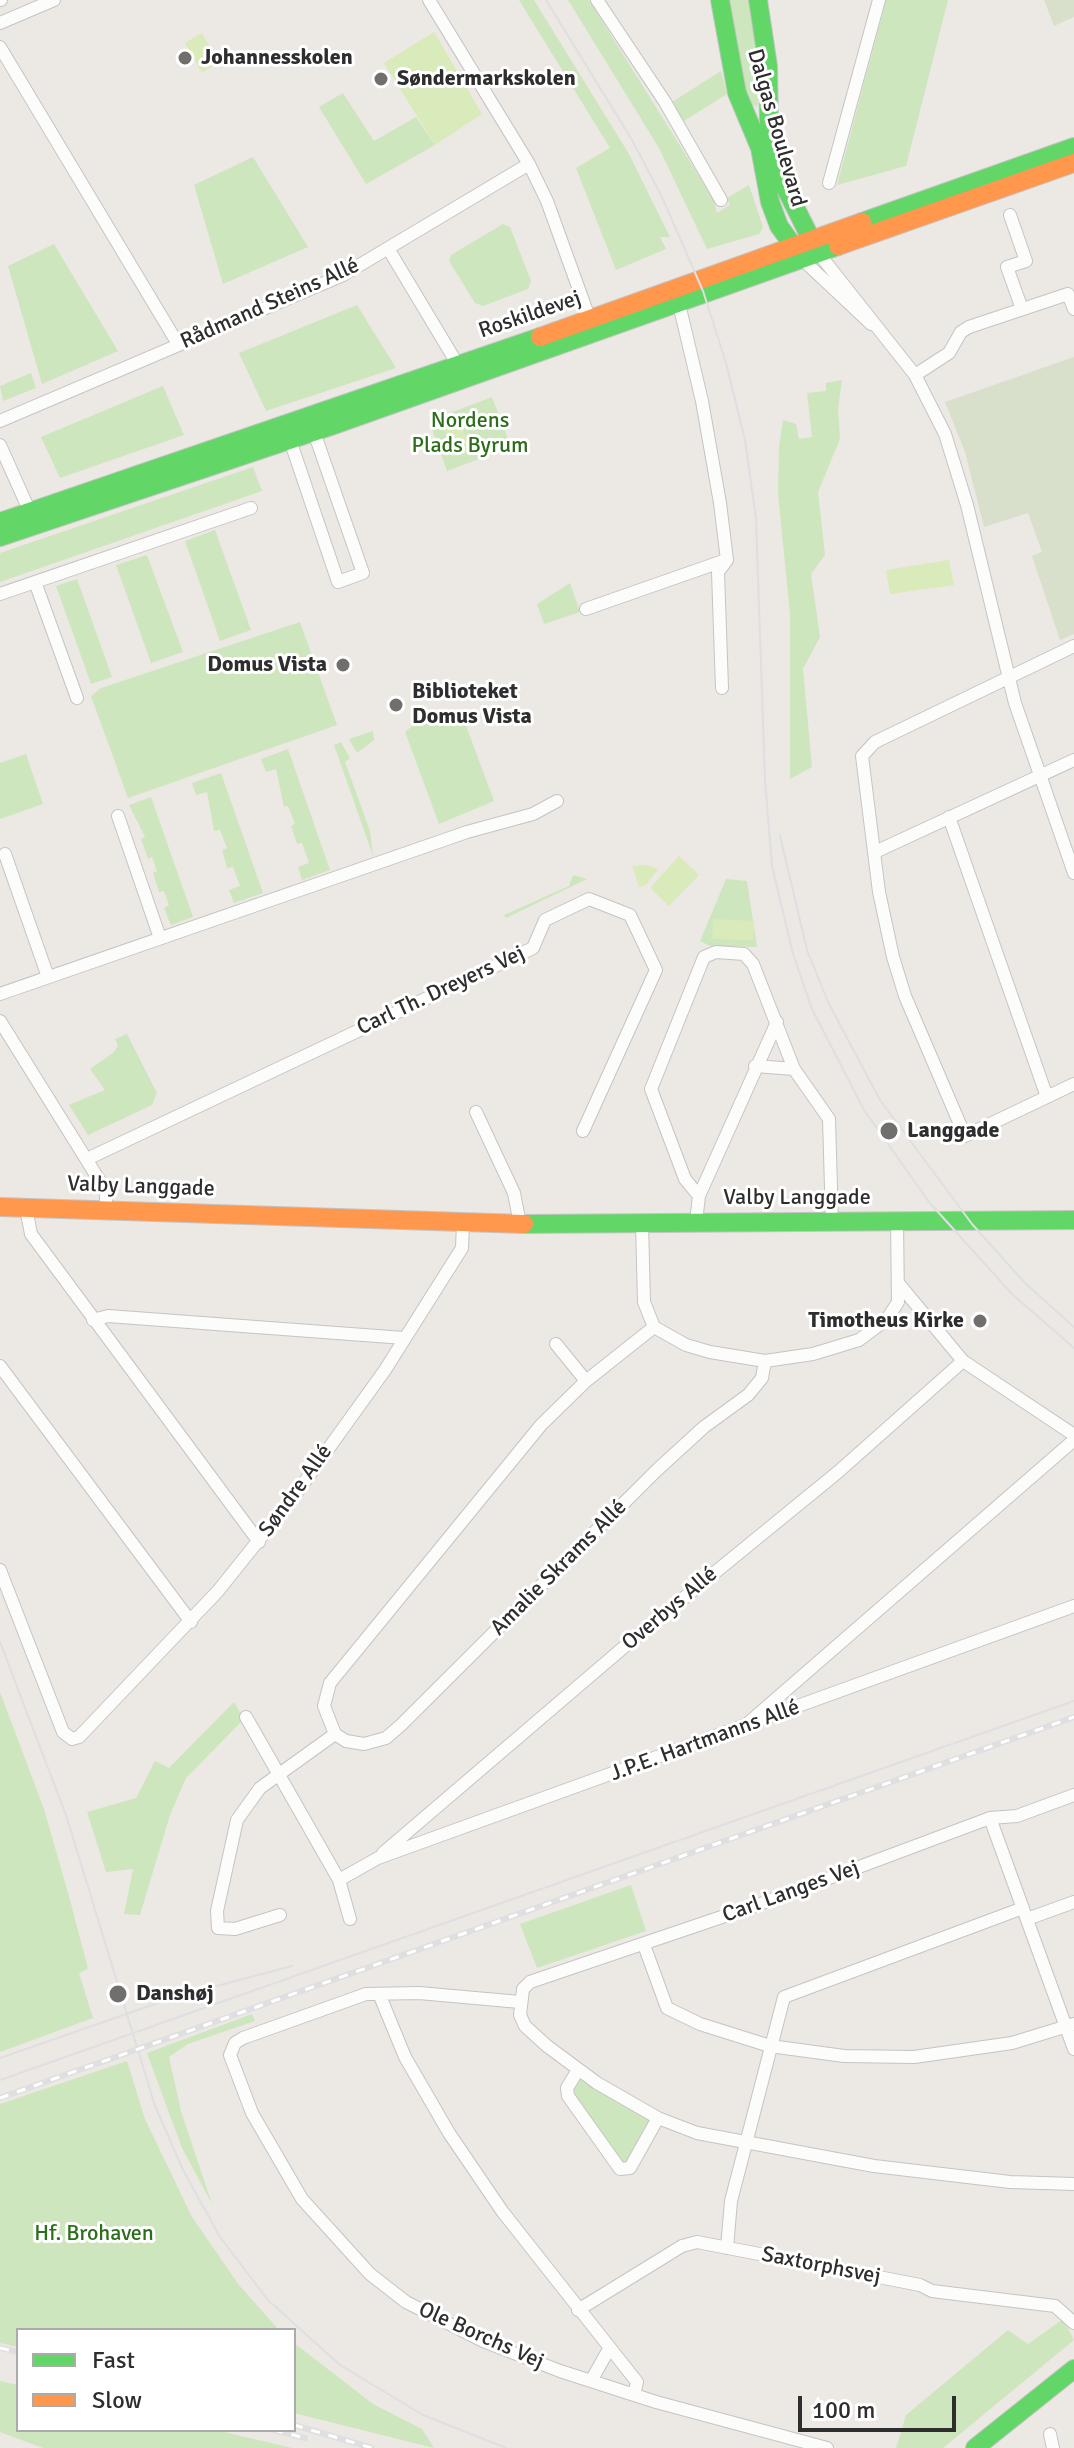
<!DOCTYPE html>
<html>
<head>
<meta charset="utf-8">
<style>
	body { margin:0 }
	#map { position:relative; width:1074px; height:2448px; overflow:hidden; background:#ece8e4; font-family:Signika,sans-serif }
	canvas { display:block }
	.legend { position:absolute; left:16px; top:2328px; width:280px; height:104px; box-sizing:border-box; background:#fff; border:2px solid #ababab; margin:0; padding:10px 14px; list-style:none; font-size:24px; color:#2e2e2e }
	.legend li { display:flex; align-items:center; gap:16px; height:40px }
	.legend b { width:40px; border:2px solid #ababab }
	.scale { position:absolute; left:798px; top:2396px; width:158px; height:36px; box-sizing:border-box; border:4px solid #2e2e2e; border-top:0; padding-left:10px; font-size:24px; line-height:28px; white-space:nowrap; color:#2e2e2e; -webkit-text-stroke:6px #fff; paint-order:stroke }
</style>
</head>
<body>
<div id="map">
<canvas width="1074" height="2448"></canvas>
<ul class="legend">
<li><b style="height:10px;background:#63d668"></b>Fast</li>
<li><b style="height:10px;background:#ff974d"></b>Slow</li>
</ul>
<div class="scale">100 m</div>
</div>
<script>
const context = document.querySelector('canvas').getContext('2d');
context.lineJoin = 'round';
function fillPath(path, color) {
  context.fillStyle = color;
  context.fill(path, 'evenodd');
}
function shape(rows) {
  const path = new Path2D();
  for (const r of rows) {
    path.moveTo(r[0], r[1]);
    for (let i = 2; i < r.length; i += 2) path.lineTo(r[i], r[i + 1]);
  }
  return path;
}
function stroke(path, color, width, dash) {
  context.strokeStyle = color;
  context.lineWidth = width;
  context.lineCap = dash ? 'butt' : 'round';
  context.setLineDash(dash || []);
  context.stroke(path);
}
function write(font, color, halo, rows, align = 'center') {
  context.font = font + ' Signika,sans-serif';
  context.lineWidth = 6;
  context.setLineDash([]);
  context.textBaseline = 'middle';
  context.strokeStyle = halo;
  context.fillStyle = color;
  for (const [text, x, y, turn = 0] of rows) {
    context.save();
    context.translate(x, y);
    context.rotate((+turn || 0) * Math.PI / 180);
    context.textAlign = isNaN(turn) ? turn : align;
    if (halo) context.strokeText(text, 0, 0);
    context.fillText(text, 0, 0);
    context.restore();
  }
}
fillPath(shape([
	[519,0,534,0,629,154,670,237,660,237,666,249,616,270,576,168,610,148],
	[568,0,589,0,714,200,717,213,730,205,727,198,749,185,763,227,759,234,707,249,659,148],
	[727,0,750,0,763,78,757,107,751,104,741,82],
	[886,0,948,0,906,166,837,185],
	[721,71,727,94,684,121,672,102],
	[343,93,374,141,416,117,435,145,366,184,319,107],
	[253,157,308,247,223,284,194,185],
	[503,224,510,227,531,281,528,289,483,306,475,303,449,261,451,255],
	[54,244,118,351,42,384,8,266],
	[357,305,396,368,266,411,239,353],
	[31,373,36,388,3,401,0,386],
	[842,380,838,409,840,439,818,492,825,555,811,574,820,637,803,669,812,767,790,779,790,614,778,494,779,447,783,420,796,424,799,439,812,437,807,393,826,391,826,383],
	[163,386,184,435,60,478,41,437],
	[492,397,511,447,447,471,429,421],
	[253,467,262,491,0,582,0,553],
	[215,530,251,630,220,641,185,541],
	[147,555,183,652,151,663,116,565],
	[77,579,112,677,91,684,56,586],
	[570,583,580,612,544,624,537,604],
	[300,622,337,725,128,798,91,696,101,688],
	[461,712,494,801,439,824,405,732,421,719,431,723],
	[373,731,374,740,357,753,349,739],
	[341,742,350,758,345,762,370,831,373,856,334,745],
	[288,749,330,870,302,880,298,867,309,863,302,843,297,844,291,826,295,824,288,806,284,807,276,769,266,772,261,759],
	[26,754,43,804,0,819,0,763],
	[221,773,263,893,234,903,229,890,240,886,233,867,227,868,222,850,227,848,220,830,214,831,207,792,196,795,192,783],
	[151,797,193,917,171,925,164,908,169,905,164,891,159,892,153,873,157,871,152,857,148,859,141,839,145,837,129,805],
	[573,875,587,879,506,918,504,915,569,886],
	[726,879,747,881,757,947,710,946,700,941],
	[127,1034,157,1093,152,1105,88,1135,69,1105,105,1090,90,1069,114,1052,118,1046,115,1039],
	[0,1692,44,1809,70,1900,88,1969,79,1973,93,2018,0,2052],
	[234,1702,244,1719,186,1778,170,1815,140,1915,124,1914,133,1869,106,1872,87,1812,136,1798,155,1761,169,1768],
	[631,1885,646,1931,537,1968,520,1924],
	[252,2014,255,2021,188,2044,169,2057,181,2111,212,2204,182,2148,147,2053],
	[127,2061,145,2119,192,2217,239,2285,279,2330,18,2330,18,2347,0,2343,0,2104],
	[578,2078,650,2120,631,2160,624,2165,573,2096,572,2088],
	[1063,2319,1074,2340,943,2448,896,2448,906,2415,1008,2330,1028,2344],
	[294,2343,373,2404,422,2429,434,2448,294,2413],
	[0,2381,18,2385,18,2430,216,2430,292,2448,43,2448,0,2432]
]), '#cee6be');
fillPath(shape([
	[1044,0,1074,0,1074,17,1054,26],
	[1074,357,1074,634,1060,640,1032,556,1042,552,1028,513,984,527,965,452,945,402]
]), '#d8e0cc');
fillPath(shape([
	[434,32,482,114,435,145,384,63],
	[202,33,218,63,202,73,185,43],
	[460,420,471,452,453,457,443,426],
	[949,560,954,585,890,594,886,570],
	[679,856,699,875,669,906,650,888],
	[646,865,658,869,646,885,639,887,632,866],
	[713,919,754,921,753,940,712,939]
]), '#d9eabb');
const street = shape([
	[0,0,1,0],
	[429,0,529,164,547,201,590,320],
	[597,0,665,102,721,200],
	[0,23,54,0],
	[0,47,178,344],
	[829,183,879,0],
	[1010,215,1026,261,1007,267,1022,309],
	[389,250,458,365],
	[820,255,915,375,945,434,967,505,1015,703,1074,873],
	[804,261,871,324],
	[679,304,702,401,720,503,727,560,718,572,722,688],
	[915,375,949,353,961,332,969,327,1068,294,1074,309],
	[297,420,314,432,363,573,338,582,290,440,297,420],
	[0,421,343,275,529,164],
	[0,445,30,512],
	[35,582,77,698],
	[0,594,251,508],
	[586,609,726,560],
	[1074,646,875,742,862,756,879,892,893,957,905,996,965,1136,1074,1084],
	[118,816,160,938],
	[949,817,1047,1097],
	[875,852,1074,760],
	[5,854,48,977],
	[0,994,467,832,533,814,557,801],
	[0,1021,106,1191,106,1209],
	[755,1066,794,1069],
	[476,1112,514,1193,520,1224],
	[87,1159,533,948,545,920,589,899,630,915,656,970,583,1131],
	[699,1196,685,1179,651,1089,704,957,716,952,744,954,753,964,794,1069,829,1119,832,1222],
	[26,1208,31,1234,259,1542],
	[696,1222,699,1196,777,1022],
	[899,1284,963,1361,1074,1435],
	[93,1320,108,1316,404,1338],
	[654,1327,686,1345,710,1352,765,1361,813,1354,859,1340,887,1319,898,1302,897,1221],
	[556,1344,586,1381],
	[0,1366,191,1622],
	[0,1570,63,1732,72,1739,79,1737,218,1591,298,1491,385,1370,462,1248,463,1224],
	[246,1717,339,1880,350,1919],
	[747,1724,1074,1440],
	[335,1734,346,1741,364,1744,386,1738,401,1725,657,1470,704,1427,748,1395,762,1378,765,1361],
	[1074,1795,1017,1816,990,1818,760,1904,530,1982,523,1989,520,2015,525,2026,547,2046,597,2083,658,2118,697,2133,874,2166,1010,2182,1074,2184],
	[990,1818,1074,2049],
	[383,1853,631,1641,838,1472,963,1361],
	[339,1880,378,1858,1074,1606],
	[280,1915,235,1929,218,1928,217,1911,237,1820,260,1788,335,1734,324,1706,330,1683,541,1425,586,1381,654,1327,644,1302,642,1223],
	[1027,1919,1074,1902],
	[644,1945,667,2008,700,2024,770,2046,844,2056,914,2057,1012,2043,1074,2024],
	[380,1996,405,2057,449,2133,502,2211,637,2382,634,2395],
	[520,2002,419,1993,366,1994,243,2038,235,2043,230,2055,252,2113,302,2199,370,2274,406,2302,483,2341,560,2371,656,2402,827,2448],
	[578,2070,567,2088,568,2096,620,2169,630,2168,658,2118],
	[727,2248,731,2201,784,1997,1023,1908],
	[578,2310,682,2246,697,2242,920,2285,932,2291,1055,2306,1074,2323],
	[591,2381,609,2349],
	[1050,2434,1053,2448]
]);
const fast = shape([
	[720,0,737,93,760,148,770,202,779,226,799,254],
	[758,0,768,66,769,124,779,175,816,249],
	[862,222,1074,147],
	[0,522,540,337],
	[0,537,334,425,838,246],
	[524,1224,1074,1220],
	[975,2448,1074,2369]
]);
const slow = shape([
	[838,246,1074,163],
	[540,337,862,222],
	[0,1207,524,1224]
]);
stroke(street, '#c5c4c5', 14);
stroke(fast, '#c5c4c5', 20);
stroke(slow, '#c5c4c5', 20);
stroke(street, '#fcfcfb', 12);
stroke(fast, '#63d668', 18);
stroke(slow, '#ff974d', 18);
stroke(shape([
	[546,0,632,140,662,197,703,291,726,363,745,440,756,518,765,781,772,866,793,954,812,1009,864,1110,929,1202,1012,1294,1074,1348],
	[780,836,807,950,828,1002,880,1100,972,1224,1025,1283,1074,1327],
	[0,1642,67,1818,155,2106,183,2170,220,2237,268,2300,340,2365,423,2415,506,2448],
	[0,2058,175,1997,292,1966],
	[0,2080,1074,1701]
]), '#dfdfe1', 2);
const rail = shape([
	[0,2098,1074,1717],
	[0,2348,18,2352],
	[294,2425,372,2448],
	[274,2430,305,2438]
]);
stroke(rail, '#dfdfe1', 6);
stroke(rail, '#fff', 3, [9]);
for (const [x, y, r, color] of [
	[185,58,8,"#706f6e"],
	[381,79,8,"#706f6e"],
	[343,665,8,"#706f6e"],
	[396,705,8,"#706f6e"],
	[889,1131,10,"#706f6e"],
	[980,1321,8,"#706f6e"],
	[118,1994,10,"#706f6e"]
]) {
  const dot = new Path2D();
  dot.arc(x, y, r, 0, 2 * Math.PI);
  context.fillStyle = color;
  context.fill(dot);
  stroke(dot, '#fff', 3);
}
write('bold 22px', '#2e2e2e', '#fff', [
	["Johannesskolen",201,58],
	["Søndermarkskolen",397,79],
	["Domus Vista",327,665,"right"],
	["Biblioteket",412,692],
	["Domus Vista",412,717],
	["Langgade",907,1131],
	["Timotheus Kirke",964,1321,"right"],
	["Danshøj",136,1994]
], 'left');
write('22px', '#2e2e2e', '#fff', [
	["Dalgas Boulevard",776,128,74],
	["Rådmand Steins Allé",270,304,-24],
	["Roskildevej",530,315,-19],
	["Carl Th. Dreyers Vej",441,991,-25],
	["Valby Langgade",141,1187,2],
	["Valby Langgade",797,1198],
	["Søndre Allé",296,1491,-54],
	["Amalie Skrams Allé",559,1568,-45],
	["Overbys Allé",670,1609,-40],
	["J.P.E. Hartmanns Allé",705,1741,-20],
	["Carl Langes Vej",791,1892,-20],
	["Saxtorphsvej",821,2266,11],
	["Ole Borchs Vej",481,2336,24]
]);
write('22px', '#2c6e1b', '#fff', [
	["Nordens",470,421],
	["Plads Byrum",470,446],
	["Hf. Brohaven",94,2234]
]);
</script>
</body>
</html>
